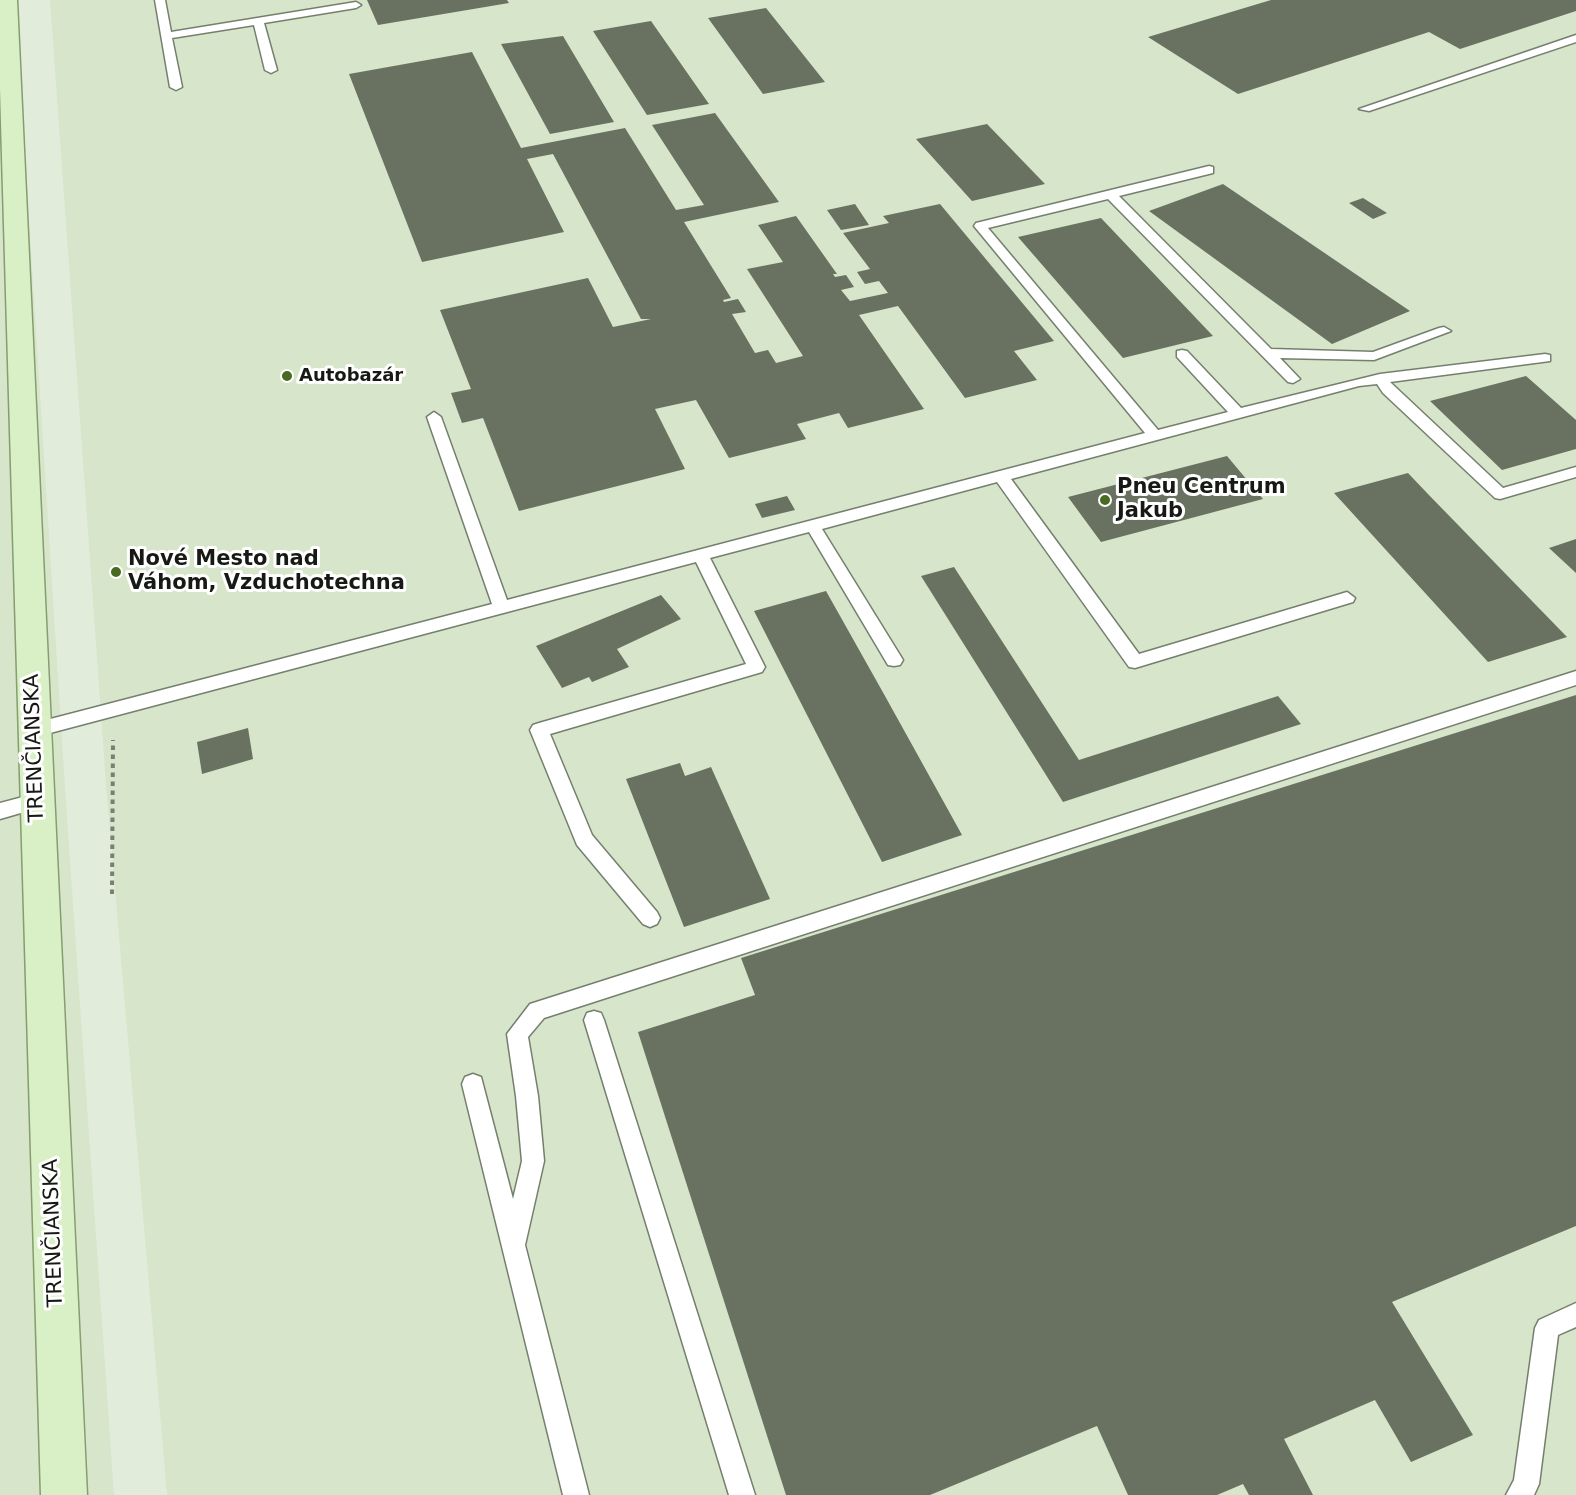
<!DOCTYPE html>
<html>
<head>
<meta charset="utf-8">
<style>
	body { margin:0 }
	canvas { display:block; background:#e2ecda }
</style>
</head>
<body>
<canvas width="1576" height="1495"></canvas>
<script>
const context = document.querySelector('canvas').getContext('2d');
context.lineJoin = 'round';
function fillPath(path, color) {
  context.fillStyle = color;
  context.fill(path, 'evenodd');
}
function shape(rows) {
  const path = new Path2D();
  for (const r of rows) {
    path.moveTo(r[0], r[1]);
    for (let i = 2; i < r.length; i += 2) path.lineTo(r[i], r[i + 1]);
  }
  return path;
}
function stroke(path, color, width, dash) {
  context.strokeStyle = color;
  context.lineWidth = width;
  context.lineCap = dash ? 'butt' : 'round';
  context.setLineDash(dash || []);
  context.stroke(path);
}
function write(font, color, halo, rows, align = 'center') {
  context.font = font + ' "DejaVu Sans",sans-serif';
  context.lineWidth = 6;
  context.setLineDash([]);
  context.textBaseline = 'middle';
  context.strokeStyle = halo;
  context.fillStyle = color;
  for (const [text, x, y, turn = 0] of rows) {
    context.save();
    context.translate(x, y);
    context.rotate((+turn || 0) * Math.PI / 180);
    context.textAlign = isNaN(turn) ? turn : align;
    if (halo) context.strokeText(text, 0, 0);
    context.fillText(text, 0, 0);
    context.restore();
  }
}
fillPath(shape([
	[0,0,15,0,66,803,114,1495,0,1495],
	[50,0,1576,0,1576,1495,167,1495,106,784]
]), '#d7e5cb');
fillPath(shape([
	[367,0,507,0,509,3,378,25],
	[1271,0,1576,0,1576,11,1460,49,1429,32,1238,94,1148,37],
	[766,8,825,82,763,94,708,18],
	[651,21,709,104,647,115,593,31],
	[563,36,614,122,550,134,501,44],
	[472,52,521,148,625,128,676,210,704,205,652,125,715,113,779,202,684,222,731,298,723,300,724,302,738,299,746,312,732,314,755,353,768,350,776,363,803,356,747,269,783,262,758,225,796,216,837,274,833,274,835,277,846,275,854,287,841,290,850,301,888,293,879,281,865,284,857,272,870,269,843,233,889,223,883,216,940,204,1054,341,1014,351,1037,380,965,398,898,306,859,315,924,409,848,428,839,413,797,424,806,439,729,458,696,400,655,409,685,469,519,511,483,418,462,423,451,393,471,389,440,310,588,278,613,327,651,319,641,319,553,154,527,159,564,232,422,262,349,74],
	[987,124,1045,184,972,201,916,139],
	[1223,184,1382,292,1410,311,1332,344,1149,211],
	[1363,198,1387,213,1373,219,1349,203],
	[855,204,869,225,841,230,827,210],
	[1101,218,1213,336,1123,358,1018,237],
	[1526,376,1576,420,1576,449,1502,470,1430,401],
	[1227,456,1263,499,1101,542,1068,497],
	[1408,473,1427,493,1567,637,1488,662,1334,493],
	[787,496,795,510,762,518,755,504],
	[1576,539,1576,573,1549,548],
	[954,567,1079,760,1278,696,1301,724,1063,802,921,576],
	[826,591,885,696,962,835,882,862,754,611],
	[661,595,681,619,617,649,629,667,592,682,589,677,562,688,536,646],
	[1576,695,1576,1226,1392,1302,1473,1435,1411,1462,1375,1400,1284,1439,1313,1495,1249,1495,1243,1484,1217,1495,1128,1495,1097,1426,930,1495,786,1495,638,1032,755,995,741,958],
	[248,728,253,759,202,774,197,742],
	[680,763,685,776,711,767,770,899,684,927,626,779]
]), '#697261');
const service = shape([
	[155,0,165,0,171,32,356,2,361,5,356,8,264,23,277,70,271,73,265,70,254,25,172,38,182,87,176,90,170,87,155,0],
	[1576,35,1576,42,1369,111,1359,109,1576,35],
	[1209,166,1213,167,1213,173,1119,196,1271,349,1373,352,1439,328,1444,327,1451,331,1374,360,1280,358,1300,379,1293,383,1288,382,1108,199,988,228,1158,430,1228,412,1177,357,1177,351,1182,350,1187,351,1241,408,1380,374,1545,354,1550,355,1550,361,1390,382,1503,488,1576,467,1576,477,1500,499,1495,498,1383,393,1377,384,1359,386,1011,479,1139,654,1347,592,1355,598,1353,602,1135,668,1129,667,997,482,822,529,903,660,900,665,894,666,888,665,809,532,710,558,765,667,762,672,550,734,592,835,657,912,660,918,657,924,650,927,643,924,577,845,530,730,533,725,539,723,746,664,696,562,35,737,29,735,26,730,29,725,35,723,492,604,427,417,434,412,441,417,507,600,1145,433,974,226,976,223,1209,166],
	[1576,671,1576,685,544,1018,528,1037,538,1096,544,1161,525,1245,589,1495,563,1495,462,1084,465,1077,473,1074,481,1077,513,1199,522,1161,516,1096,507,1034,530,1004,1576,671],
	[38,793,45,796,47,801,45,806,0,819,0,803,38,793],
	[594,1011,601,1013,604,1020,755,1495,729,1495,584,1020,587,1013,594,1011],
	[1576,1303,1576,1327,1558,1335,1539,1484,1534,1495,1506,1495,1514,1480,1535,1328,1539,1320,1576,1303]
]);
const primary = shape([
	[0,0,17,0,87,1495,41,1495,0,88,0,0]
]);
stroke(service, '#757f6e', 3);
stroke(primary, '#859d6f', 3);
stroke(shape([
	[112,894,113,740]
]), '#797f73', 4, [4.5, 4.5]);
fillPath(service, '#fff');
fillPath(primary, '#d9efc6');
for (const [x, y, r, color] of [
	[287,376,6,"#496a22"],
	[1105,500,6,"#496a22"],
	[116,572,6,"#496a22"]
]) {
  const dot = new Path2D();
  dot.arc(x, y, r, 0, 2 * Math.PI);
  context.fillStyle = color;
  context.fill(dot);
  stroke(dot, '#fff', 2);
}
write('bold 18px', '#171a14', '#fff', [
	["Autobazár",299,376]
], 'left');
write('bold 21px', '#171a14', '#fff', [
	["Pneu Centrum",1117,488],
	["Jakub",1117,512],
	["Nové Mesto nad",128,560],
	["Váhom, Vzduchotechna",128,584]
], 'left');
write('21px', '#171a14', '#fff', [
	["TRENČIANSKA",35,748,-92],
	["TRENČIANSKA",54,1233,-92]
]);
</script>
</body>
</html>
